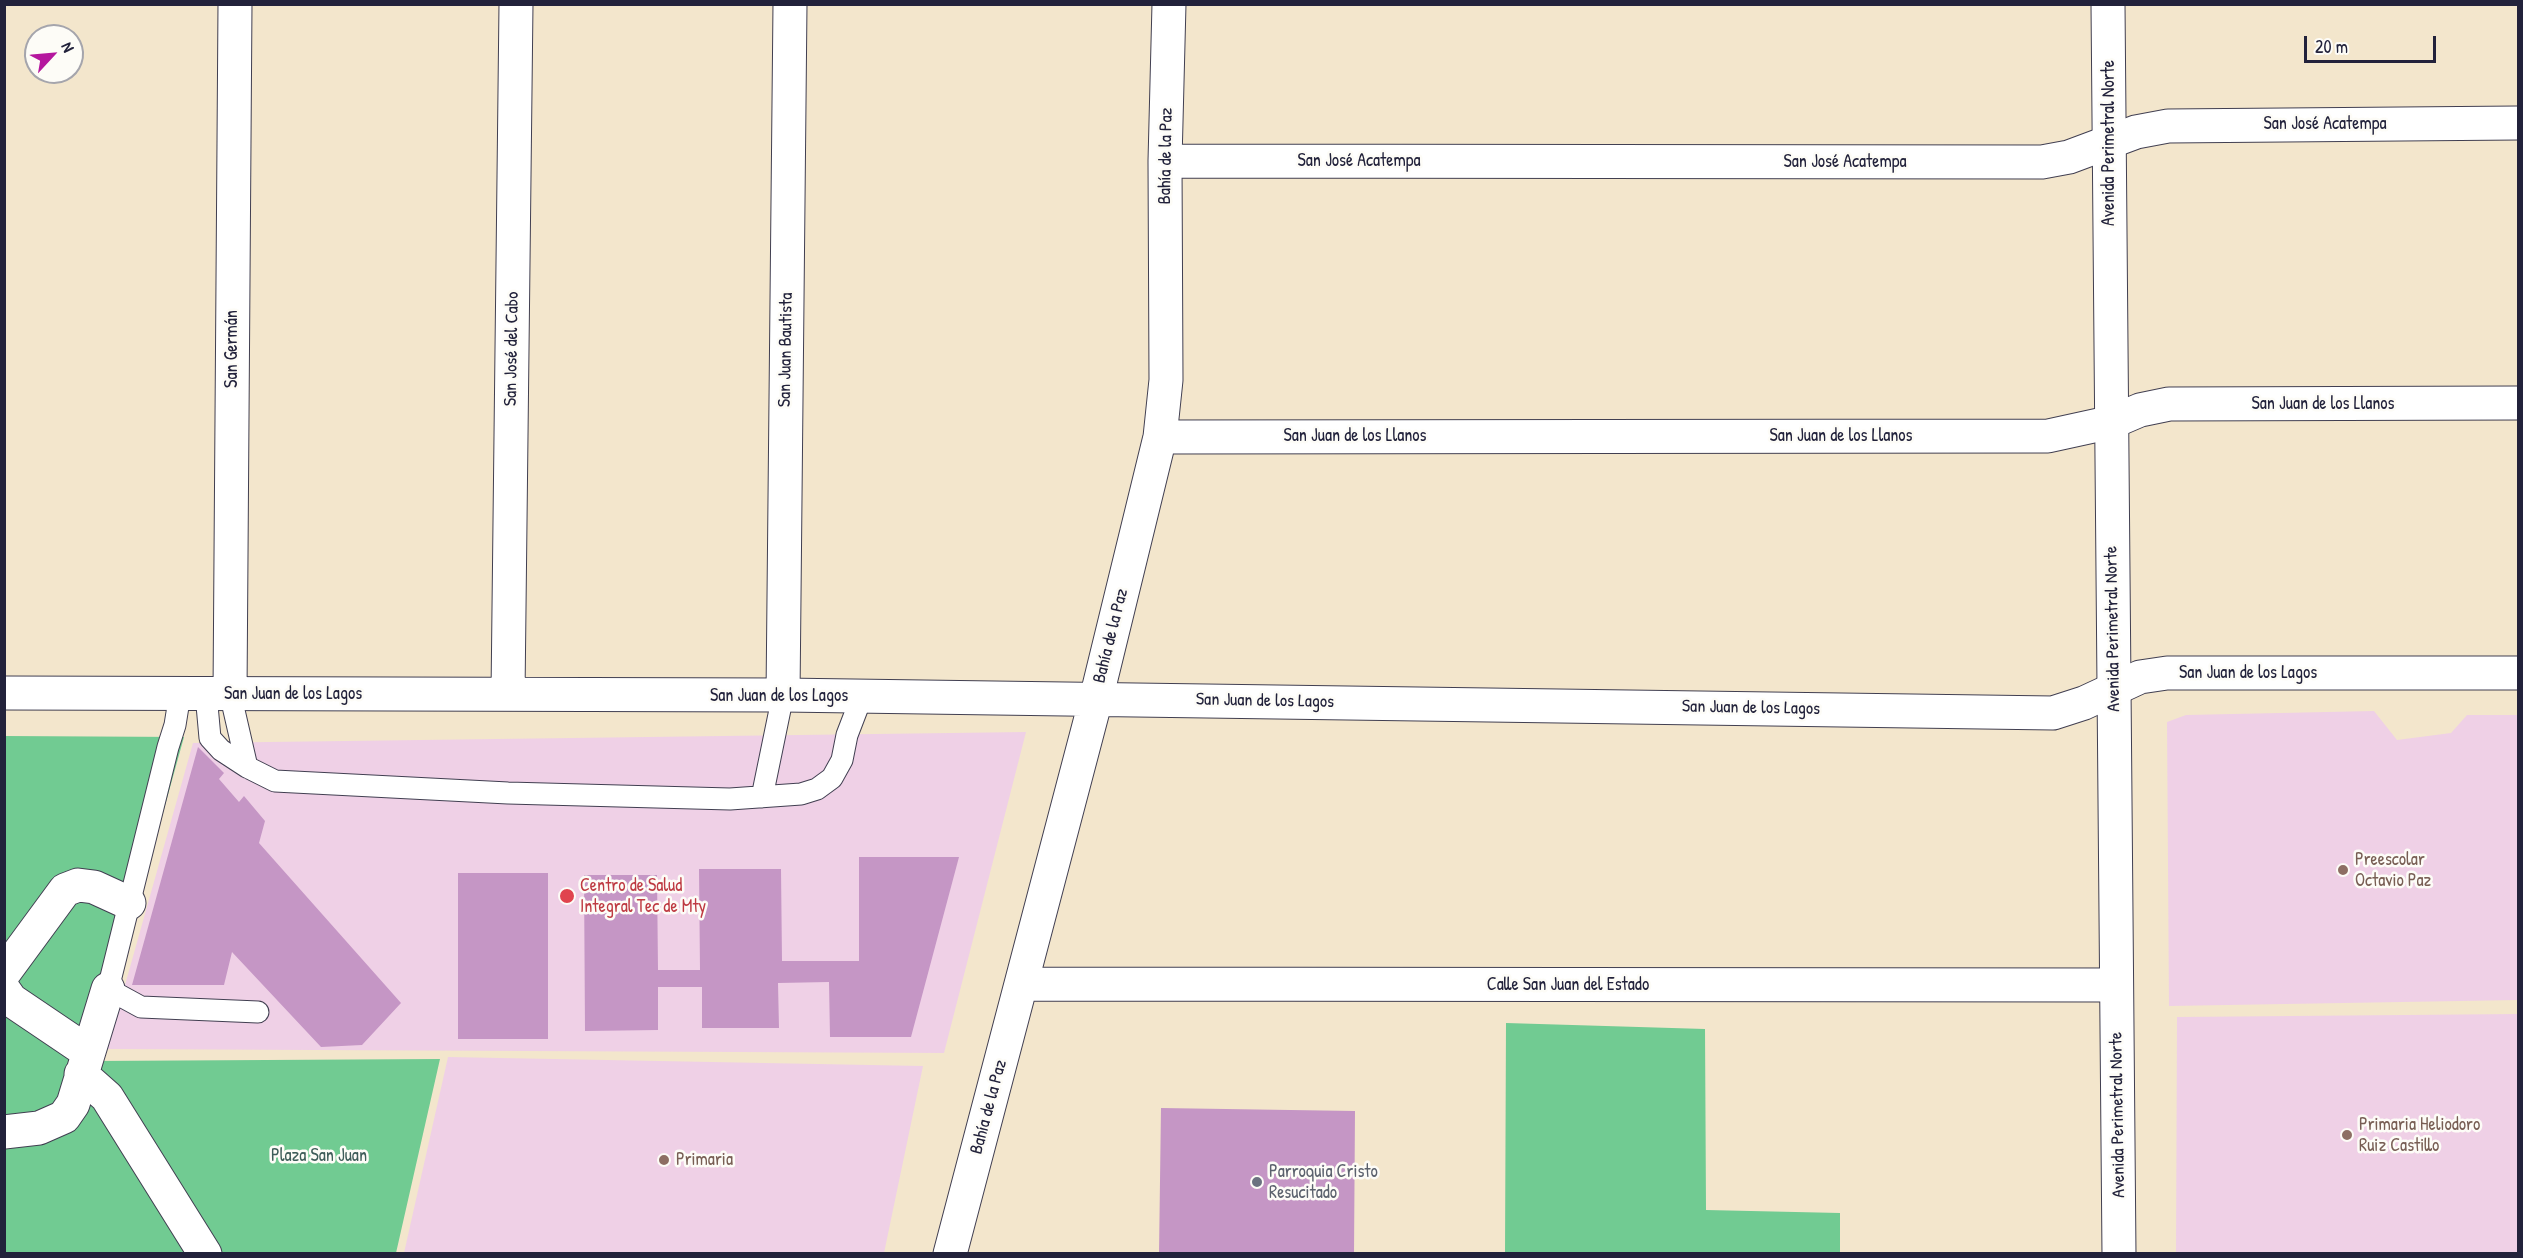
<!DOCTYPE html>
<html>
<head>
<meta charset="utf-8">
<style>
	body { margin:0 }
	#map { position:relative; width:2523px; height:1258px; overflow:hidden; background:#f3e6cc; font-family:"Patrick Hand",sans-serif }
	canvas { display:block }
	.frame { position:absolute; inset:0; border:6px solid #22223b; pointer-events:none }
	.north { position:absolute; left:24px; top:24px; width:60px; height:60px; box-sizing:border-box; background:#fdfcf7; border:2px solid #a5a5ac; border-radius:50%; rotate:64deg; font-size:16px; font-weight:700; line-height:24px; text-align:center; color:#22223b }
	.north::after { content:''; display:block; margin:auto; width:21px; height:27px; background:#b5179e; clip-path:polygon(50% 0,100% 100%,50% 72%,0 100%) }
	.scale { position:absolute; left:2304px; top:36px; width:132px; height:27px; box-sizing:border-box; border:3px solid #22223b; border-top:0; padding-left:8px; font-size:18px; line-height:21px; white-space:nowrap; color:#22223b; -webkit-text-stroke:4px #fdfcf7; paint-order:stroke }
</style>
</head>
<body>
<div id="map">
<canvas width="2523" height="1258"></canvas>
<div class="frame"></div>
<div class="north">N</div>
<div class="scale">20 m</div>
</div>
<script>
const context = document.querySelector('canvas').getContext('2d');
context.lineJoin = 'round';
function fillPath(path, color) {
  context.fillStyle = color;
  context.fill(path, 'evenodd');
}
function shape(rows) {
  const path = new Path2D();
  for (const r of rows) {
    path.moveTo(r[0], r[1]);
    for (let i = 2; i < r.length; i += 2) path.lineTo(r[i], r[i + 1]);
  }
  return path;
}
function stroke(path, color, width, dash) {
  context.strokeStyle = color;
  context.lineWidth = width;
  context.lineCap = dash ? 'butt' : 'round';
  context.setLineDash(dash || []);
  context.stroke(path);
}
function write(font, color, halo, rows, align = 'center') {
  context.font = font + ' "Patrick Hand",sans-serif';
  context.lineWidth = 5;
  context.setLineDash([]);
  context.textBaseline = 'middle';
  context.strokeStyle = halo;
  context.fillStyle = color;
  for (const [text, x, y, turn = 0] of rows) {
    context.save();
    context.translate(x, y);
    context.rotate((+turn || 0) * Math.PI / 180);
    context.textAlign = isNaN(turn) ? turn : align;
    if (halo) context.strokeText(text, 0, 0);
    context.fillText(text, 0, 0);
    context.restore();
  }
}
fillPath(shape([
	[2374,711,2397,740,2451,733,2467,715,2518,715,2518,1000,2169,1006,2167,722,2186,715],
	[1026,732,944,1053,107,1049,193,743],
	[2518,1014,2518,1253,2176,1253,2177,1017],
	[448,1057,923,1066,884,1253,404,1253]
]), '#efd0e6');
fillPath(shape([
	[5,736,184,737,94,1061,440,1059,396,1253,5,1254],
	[1506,1023,1705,1029,1706,1210,1840,1213,1840,1253,1505,1253]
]), '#71cb92');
fillPath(shape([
	[198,747,224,773,219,779,239,802,244,796,265,821,259,843,401,1003,362,1045,321,1047,232,952,224,985,132,985],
	[859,857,959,857,911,1037,830,1037,829,982,778,983,779,1028,702,1028,702,987,658,987,658,1030,585,1031,584,875,657,875,658,970,700,970,699,869,781,869,782,961,859,961],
	[458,873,548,873,548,1039,458,1039],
	[1161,1108,1355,1111,1354,1254,1159,1254]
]), '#c596c5');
const service = shape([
	[230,693,247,767,275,781,508,793,730,799,801,794,817,789,832,778,842,760,847,735,862,696],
	[180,694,175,725,168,747,108,989,141,1007,258,1012],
	[206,694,210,738,221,750,247,767],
	[762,797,783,695]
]);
const pedestrian = shape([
	[4,973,65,890,78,885,94,887,129,903],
	[4,990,11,1000,88,1052],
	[81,1074,107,1097,205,1254],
	[4,1132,39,1128,64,1117,73,1104,108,989]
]);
const minor = shape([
	[1165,161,2042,162,2069,157,2136,132,2168,126,2518,123],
	[1160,437,2048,436,2112,422,2140,410,2169,404,2518,403],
	[4,693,783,695,2053,713,2084,703,2140,677,2167,673,2518,673],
	[230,693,235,4],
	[508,694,516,4],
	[783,695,790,4],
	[1021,984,2116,985],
	[950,1254,1096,699,1160,437,1166,380,1165,161,1169,4]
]);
const tertiary = shape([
	[2108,4,2119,1254]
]);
stroke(service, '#413f51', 23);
stroke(pedestrian, '#413f51', 35);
stroke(minor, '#413f51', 35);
stroke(tertiary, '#413f51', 35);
stroke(service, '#fff', 21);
stroke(pedestrian, '#fff', 33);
stroke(minor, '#fff', 33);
stroke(tertiary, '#fff', 33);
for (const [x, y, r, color] of [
	[2343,870,6,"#8d6e63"],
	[567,896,8,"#e0444e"],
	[2347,1135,6,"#8d6e63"],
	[664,1160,6,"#8d6e63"],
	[1257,1182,6,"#6b7280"]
]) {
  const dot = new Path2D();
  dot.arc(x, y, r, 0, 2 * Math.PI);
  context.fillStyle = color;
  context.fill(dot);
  stroke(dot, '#fdfcf7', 2);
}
write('18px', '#22223b', '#fdfcf7', [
	["San José Acatempa",2325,124],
	["Avenida Perimetral Norte",2109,143,-90],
	["Bahía de la Paz",1166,156,-89],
	["San José Acatempa",1359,161],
	["San José Acatempa",1845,162],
	["San Germán",232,349,-90],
	["San José del Cabo",512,349,-89],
	["San Juan Bautista",786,350,-89],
	["San Juan de los Llanos",2323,404],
	["San Juan de los Llanos",1355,436],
	["San Juan de los Llanos",1841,436],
	["Avenida Perimetral Norte",2113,629,-91],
	["Bahía de la Paz",1111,636,-76],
	["San Juan de los Lagos",2248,673],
	["San Juan de los Lagos",293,694],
	["San Juan de los Lagos",779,696],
	["San Juan de los Lagos",1265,701,1],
	["San Juan de los Lagos",1751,708,1],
	["Calle San Juan del Estado",1568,985],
	["Bahía de la Paz",989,1107,-75],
	["Avenida Perimetral Norte",2118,1115,-91]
]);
write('18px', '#785e54', '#fdfcf7', [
	["Preescolar",2355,860],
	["Octavio Paz",2355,881],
	["Primaria Heliodoro",2359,1125],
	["Ruiz Castillo",2359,1146],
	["Primaria",676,1160]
], 'left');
write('18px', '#be3a42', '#fdfcf7', [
	["Centro de Salud",580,886],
	["Integral Tec de Mty",580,907]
], 'left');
write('18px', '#3e5d59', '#fdfcf7', [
	["Plaza San Juan",319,1156]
]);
write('18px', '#5b616d', '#fdfcf7', [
	["Parroquia Cristo",1269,1172],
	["Resucitado",1269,1193]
], 'left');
</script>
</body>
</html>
